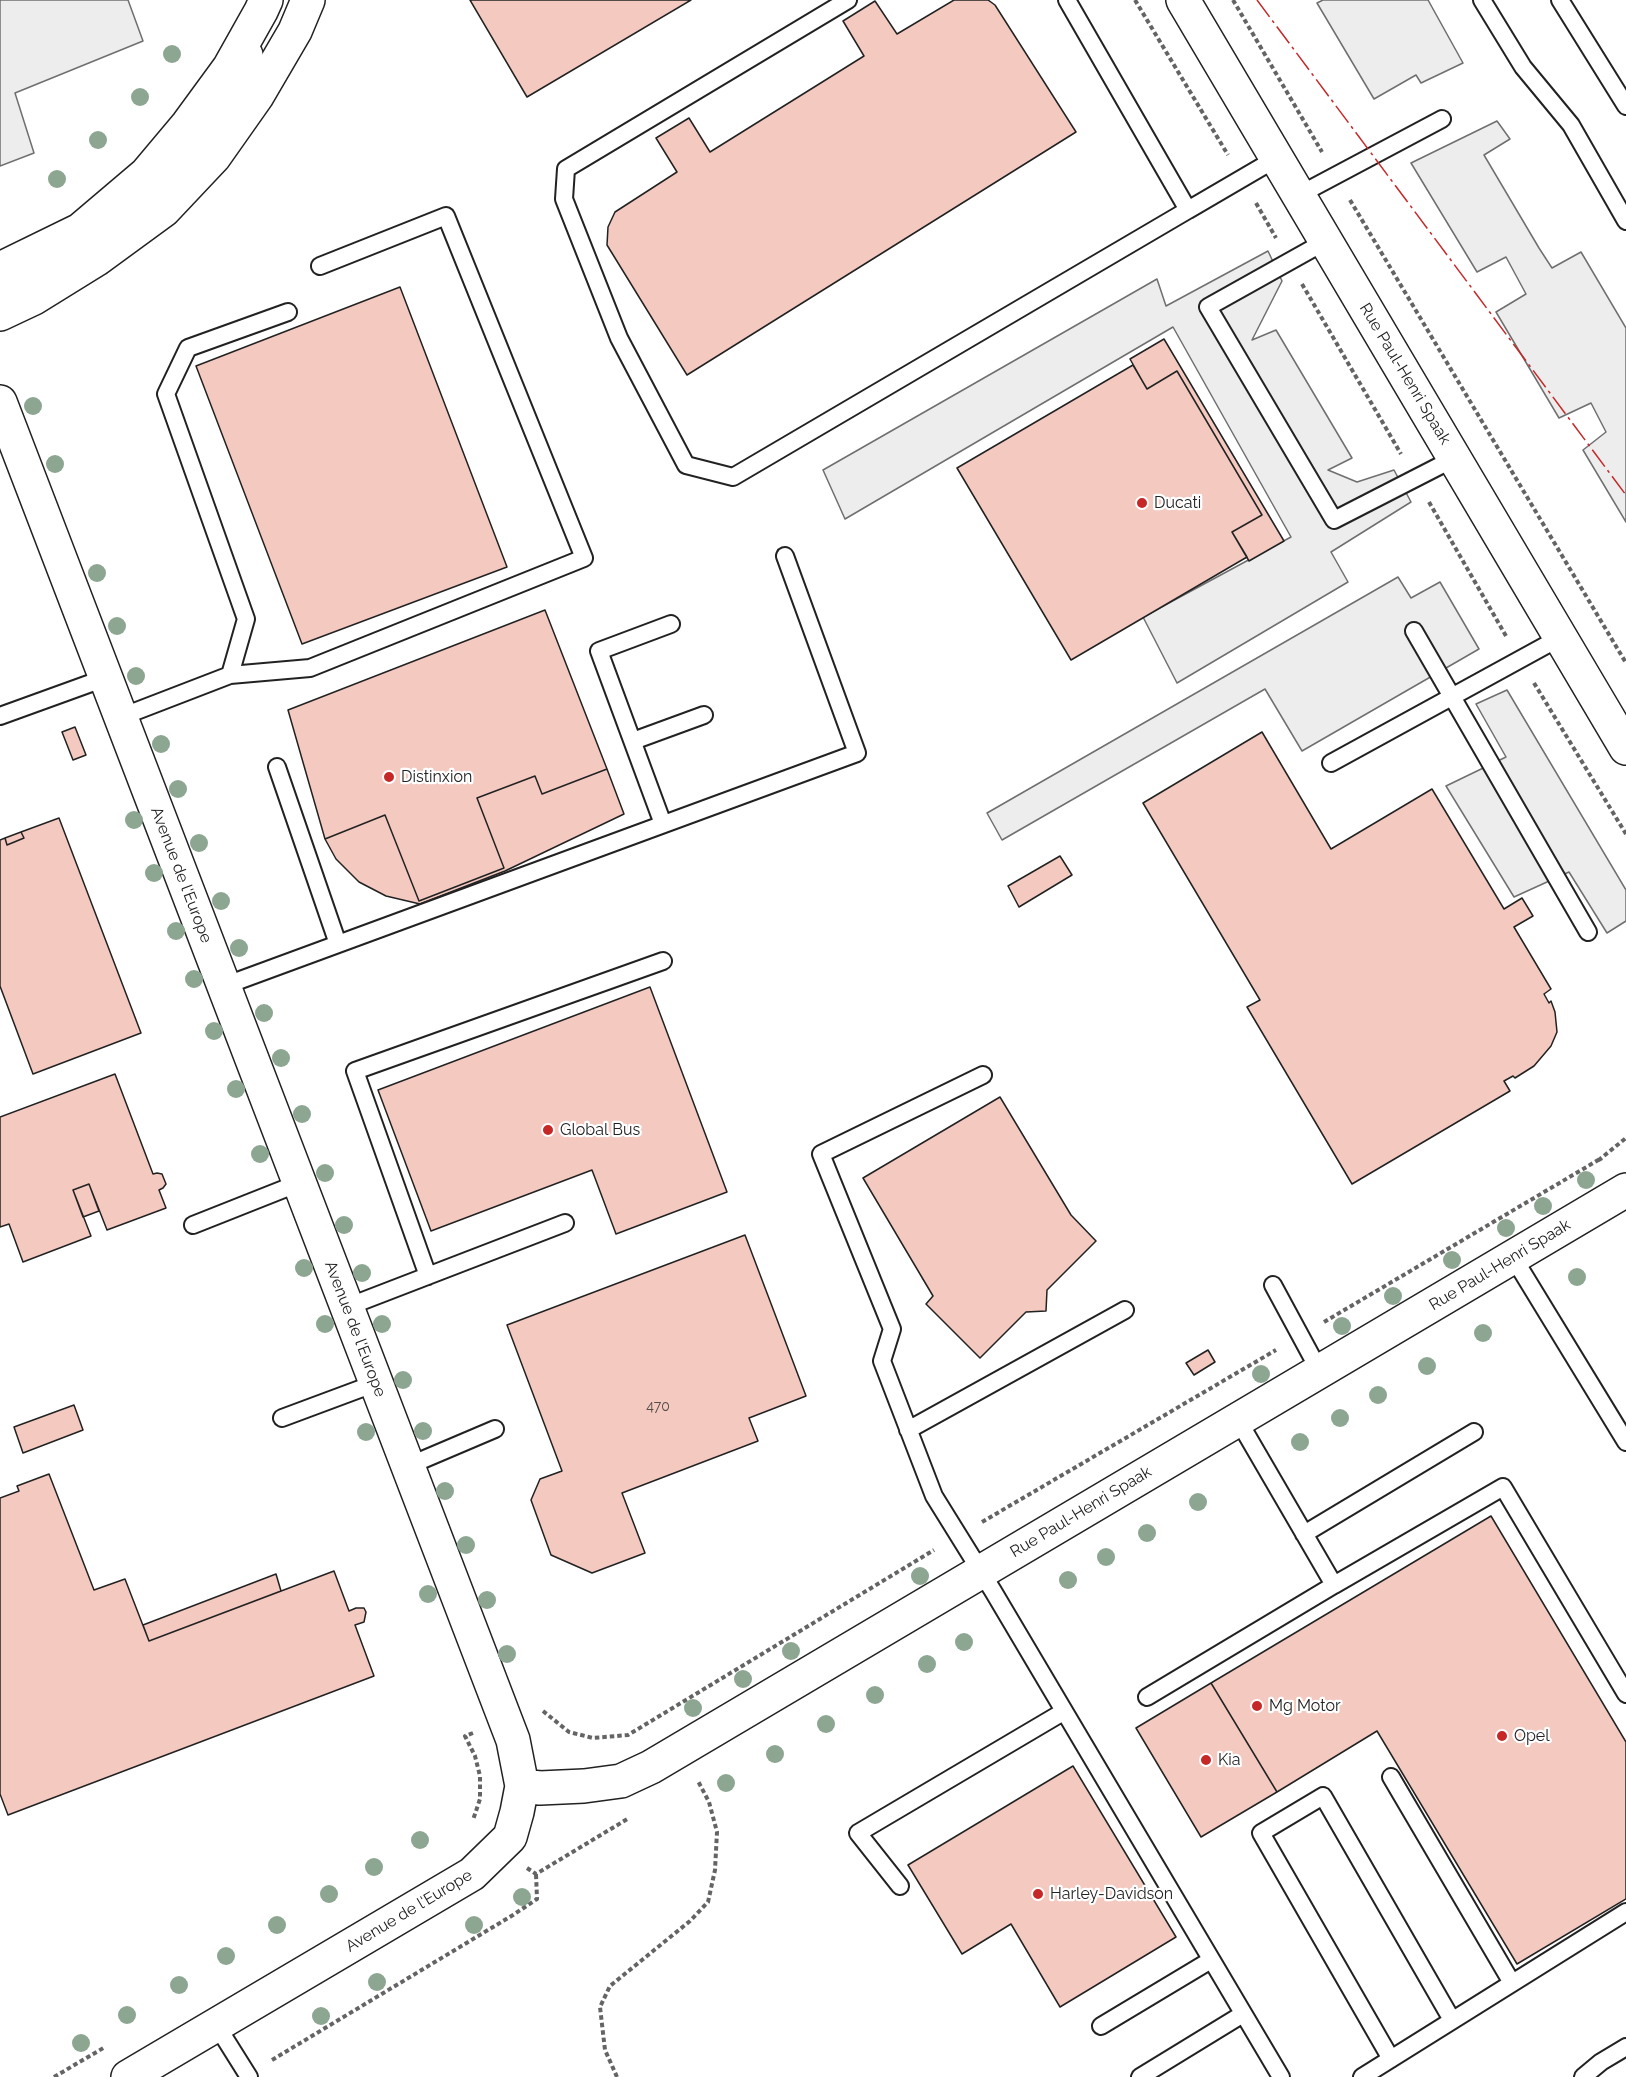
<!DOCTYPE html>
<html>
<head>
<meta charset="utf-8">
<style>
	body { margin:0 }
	canvas { display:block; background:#fff }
</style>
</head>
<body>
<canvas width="1626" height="2077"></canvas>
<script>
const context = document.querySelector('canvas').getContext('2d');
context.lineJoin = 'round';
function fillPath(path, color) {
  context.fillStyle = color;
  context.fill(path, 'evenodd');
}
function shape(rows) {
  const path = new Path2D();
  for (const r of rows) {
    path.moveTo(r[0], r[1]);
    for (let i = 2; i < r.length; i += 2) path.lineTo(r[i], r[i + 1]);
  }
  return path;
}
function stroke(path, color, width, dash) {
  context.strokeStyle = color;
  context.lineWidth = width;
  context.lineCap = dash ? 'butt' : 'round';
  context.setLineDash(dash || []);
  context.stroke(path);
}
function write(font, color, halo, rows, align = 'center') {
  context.font = font + ' Raleway,sans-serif';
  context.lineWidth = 4.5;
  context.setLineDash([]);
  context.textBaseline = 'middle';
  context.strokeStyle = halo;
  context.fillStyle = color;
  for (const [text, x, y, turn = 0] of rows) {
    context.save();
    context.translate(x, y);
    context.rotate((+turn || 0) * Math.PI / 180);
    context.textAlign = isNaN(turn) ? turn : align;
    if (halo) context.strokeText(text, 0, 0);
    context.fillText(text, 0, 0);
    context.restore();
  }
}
const parking = shape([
	[0,0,128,0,143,41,15,93,34,153,0,166,0,0],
	[1323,0,1428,0,1463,63,1421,83,1416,75,1374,99,1317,3,1323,0],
	[1497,121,1510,139,1484,155,1539,248,1552,268,1581,252,1626,328,1626,522,1583,450,1606,432,1591,403,1559,418,1496,312,1526,294,1506,257,1477,272,1411,163,1497,121],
	[1268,251,1282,281,1252,340,1276,330,1352,458,1328,470,1357,482,1394,470,1411,502,1331,552,1348,582,1177,683,1143,617,1291,537,1173,327,845,519,823,470,1157,279,1166,306,1268,251],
	[1398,577,1411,598,1440,582,1479,649,1302,751,1265,689,1002,840,987,813,1398,577],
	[1507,690,1626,890,1626,921,1607,933,1569,872,1514,897,1446,786,1506,757,1476,704,1507,690]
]);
fillPath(parking, '#ededed');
stroke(parking, '#6f6f6f', 1.5);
const building = shape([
	[470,0,691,0,527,97,470,0],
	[954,0,988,0,995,5,1076,132,687,375,607,245,608,227,615,212,677,172,656,138,689,118,710,152,864,56,843,21,875,1,897,34,954,0],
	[400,287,507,567,302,644,196,366,400,287],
	[1164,339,1284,541,1249,561,1232,532,1262,515,1177,371,1147,389,1130,359,1164,339],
	[1133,365,1147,389,1177,371,1262,515,1232,532,1247,557,1071,660,957,468,1133,365],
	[545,610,607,769,542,794,535,776,477,798,504,868,419,901,385,815,325,839,288,710,545,610],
	[75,727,86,755,73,760,62,732,75,727],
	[1262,732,1331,849,1432,789,1504,909,1522,898,1533,916,1514,927,1551,989,1544,994,1549,1003,1551,1001,1555,1012,1557,1032,1551,1046,1534,1066,1515,1078,1513,1076,1504,1081,1510,1091,1352,1184,1247,1007,1260,1000,1143,803,1262,732],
	[607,769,624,814,505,871,420,904,386,896,359,882,336,859,325,839,385,815,419,901,504,868,477,798,535,776,542,794,607,769],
	[59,818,141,1033,33,1074,0,986,0,840,5,838,7,845,24,838,21,832,59,818],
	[21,832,24,838,7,845,5,838,21,832],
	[1060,856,1072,875,1019,907,1008,886,1060,856],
	[650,987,727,1192,616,1234,592,1170,431,1231,378,1090,650,987],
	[115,1074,153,1174,157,1173,162,1174,166,1184,163,1188,159,1190,166,1208,107,1230,89,1184,73,1190,91,1236,23,1262,9,1224,0,1227,0,1117,115,1074],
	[1000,1097,1071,1215,1096,1241,1047,1290,1046,1311,1026,1312,980,1358,926,1304,933,1296,863,1178,1000,1097],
	[89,1184,99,1211,83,1217,73,1190,89,1184],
	[745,1235,806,1396,749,1418,758,1441,622,1493,645,1553,592,1573,551,1555,531,1500,540,1479,562,1471,507,1325,745,1235],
	[1208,1350,1215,1362,1194,1375,1186,1363,1208,1350],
	[74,1405,83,1430,23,1453,14,1427,74,1405],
	[49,1474,94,1590,125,1579,149,1641,334,1571,349,1611,356,1608,364,1608,366,1612,364,1622,355,1625,374,1676,8,1815,0,1794,0,1498,19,1491,17,1486,49,1474],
	[1491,1516,1626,1742,1626,1899,1517,1964,1377,1731,1277,1792,1211,1683,1491,1516],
	[276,1574,281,1591,149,1641,143,1625,276,1574],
	[1211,1683,1277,1792,1201,1837,1136,1728,1211,1683],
	[1073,1766,1176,1937,1060,2007,1011,1924,962,1954,908,1865,1073,1766]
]);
fillPath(building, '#f3c9c0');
stroke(building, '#222', 1.5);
const service = shape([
	[848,0,566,169,564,199,619,338,686,465,733,477,1188,210],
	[1067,0,1188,210,1277,158],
	[1482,0,1523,67,1571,125,1626,221],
	[1560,0,1626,106],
	[1299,195,1442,119],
	[1326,241,1208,307,1334,520,1455,458],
	[1414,631,1588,932],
	[230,675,246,619,166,394,188,348,288,312],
	[0,716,105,678],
	[121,717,230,675,310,668,584,558,446,216,320,266],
	[633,741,704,715],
	[1331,763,1561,637],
	[277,767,338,944],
	[663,824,599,651,671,624],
	[224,986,857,753,785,556],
	[983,1075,821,1154,892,1329,882,1361,934,1496,993,1591,1281,2077],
	[193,1225,299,1183],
	[1513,1257,1626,1442],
	[428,1276,355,1071,663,961],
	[1273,1285,1320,1372],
	[347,1307,565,1223],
	[282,1418,376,1383],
	[1238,1420,1334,1585,1503,1487,1626,1694],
	[908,1430,1125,1310],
	[408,1466,495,1429],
	[1304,1534,1474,1432],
	[1147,1697,1334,1585],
	[1391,1777,1512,1983],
	[900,1886,858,1833,1063,1712],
	[217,2026,249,2077],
	[1101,2026,1211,1960],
	[1391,2059,1261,1833,1323,1796,1452,2020],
	[1140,2077,1243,2014],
	[1362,2077,1626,1912],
	[1583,2077,1601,2062,1626,2047]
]);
const minor = shape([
	[1183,0,1626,748],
	[0,290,57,263,112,227,159,189,208,135,237,81,246,55],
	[0,402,513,1740,522,1786,517,1812,510,1837,472,1874,128,2077],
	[522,1786,540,1788,584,1786,621,1781,651,1767,1626,1190]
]);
const secondary = shape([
	[0,269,80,230,146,174,188,124,229,68,261,11,266,0],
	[0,314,34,298,97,259,164,210,214,157,257,96,295,31,308,0]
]);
stroke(service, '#222', 20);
stroke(minor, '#222', 36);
stroke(secondary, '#222', 36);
stroke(shape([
	[1135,0,1228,155],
	[1233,0,1322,152],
	[1350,200,1626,663],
	[1256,203,1276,238],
	[1302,284,1401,454],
	[1429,502,1506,636],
	[1534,683,1626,834],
	[1601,1161,1600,1159,1626,1138],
	[1324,1322,1600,1159],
	[982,1522,1276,1350],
	[543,1711,569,1732,593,1738,628,1735,934,1550],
	[473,1733,465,1736,475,1756,480,1776,480,1799,473,1820],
	[527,1868,536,1874,629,1818],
	[272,2060,513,1915,537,1899,536,1874],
	[54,2077,105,2047],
	[617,2077,605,2050,600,2007,610,1986,690,1921,708,1902,715,1870,717,1832,709,1802,698,1781]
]), '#646464', 4, [4.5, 3]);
stroke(service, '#fff', 16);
stroke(minor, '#fff', 33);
stroke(secondary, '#fff', 33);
stroke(shape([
	[1257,0,1626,495]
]), '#c62828', 1.5, [21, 4.5, 3, 4.5]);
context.fillStyle = '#8da692';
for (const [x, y] of [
	[172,54],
	[140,97],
	[98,140],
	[57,179],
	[33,406],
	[55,464],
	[97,573],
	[117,626],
	[136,676],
	[161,744],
	[178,789],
	[134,820],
	[199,843],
	[154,873],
	[221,901],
	[176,931],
	[239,948],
	[194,979],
	[264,1013],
	[214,1031],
	[281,1058],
	[236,1089],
	[302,1114],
	[260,1154],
	[325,1173],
	[1586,1180],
	[1543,1206],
	[344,1225],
	[1506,1228],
	[1452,1260],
	[304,1268],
	[362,1273],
	[1577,1277],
	[1393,1296],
	[325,1324],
	[382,1324],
	[1342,1326],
	[1483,1333],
	[1427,1366],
	[1261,1374],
	[403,1380],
	[1378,1395],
	[1340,1418],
	[423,1431],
	[366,1432],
	[1300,1442],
	[445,1491],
	[1198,1502],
	[1147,1533],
	[466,1545],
	[1106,1557],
	[920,1576],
	[1068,1580],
	[428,1594],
	[487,1600],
	[964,1642],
	[791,1651],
	[507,1654],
	[927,1664],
	[743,1679],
	[875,1695],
	[693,1708],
	[826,1724],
	[775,1754],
	[726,1783],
	[420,1840],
	[374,1867],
	[329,1894],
	[522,1897],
	[277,1925],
	[474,1925],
	[226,1956],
	[377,1982],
	[179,1985],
	[127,2015],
	[321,2016],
	[81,2043]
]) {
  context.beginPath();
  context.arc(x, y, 9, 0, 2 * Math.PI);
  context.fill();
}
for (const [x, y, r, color] of [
	[1142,503,6,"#c62828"],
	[389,777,6,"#c62828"],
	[548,1130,6,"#c62828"],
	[1257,1706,6,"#c62828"],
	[1502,1736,6,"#c62828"],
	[1206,1760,6,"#c62828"],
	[1038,1894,6,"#c62828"]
]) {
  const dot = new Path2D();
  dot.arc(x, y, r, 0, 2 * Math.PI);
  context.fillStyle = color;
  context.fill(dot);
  stroke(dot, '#fff', 2);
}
write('14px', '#564c4a', null, [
	["470",658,1407]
]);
write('16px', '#222', '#fff', [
	["Rue Paul-Henri Spaak",1405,374,59],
	["Avenue de l'Europe",181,875,69],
	["Rue Paul-Henri Spaak",1500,1265,-31],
	["Avenue de l'Europe",355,1329,69],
	["Rue Paul-Henri Spaak",1081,1512,-31],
	["Avenue de l'Europe",409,1911,-31]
]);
write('16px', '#222', '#fff', [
	["Ducati",1154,503],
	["Distinxion",401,777],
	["Global Bus",560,1130],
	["Mg Motor",1269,1706],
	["Opel",1514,1736],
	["Kia",1218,1760],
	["Harley-Davidson",1050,1894]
], 'left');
</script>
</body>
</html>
